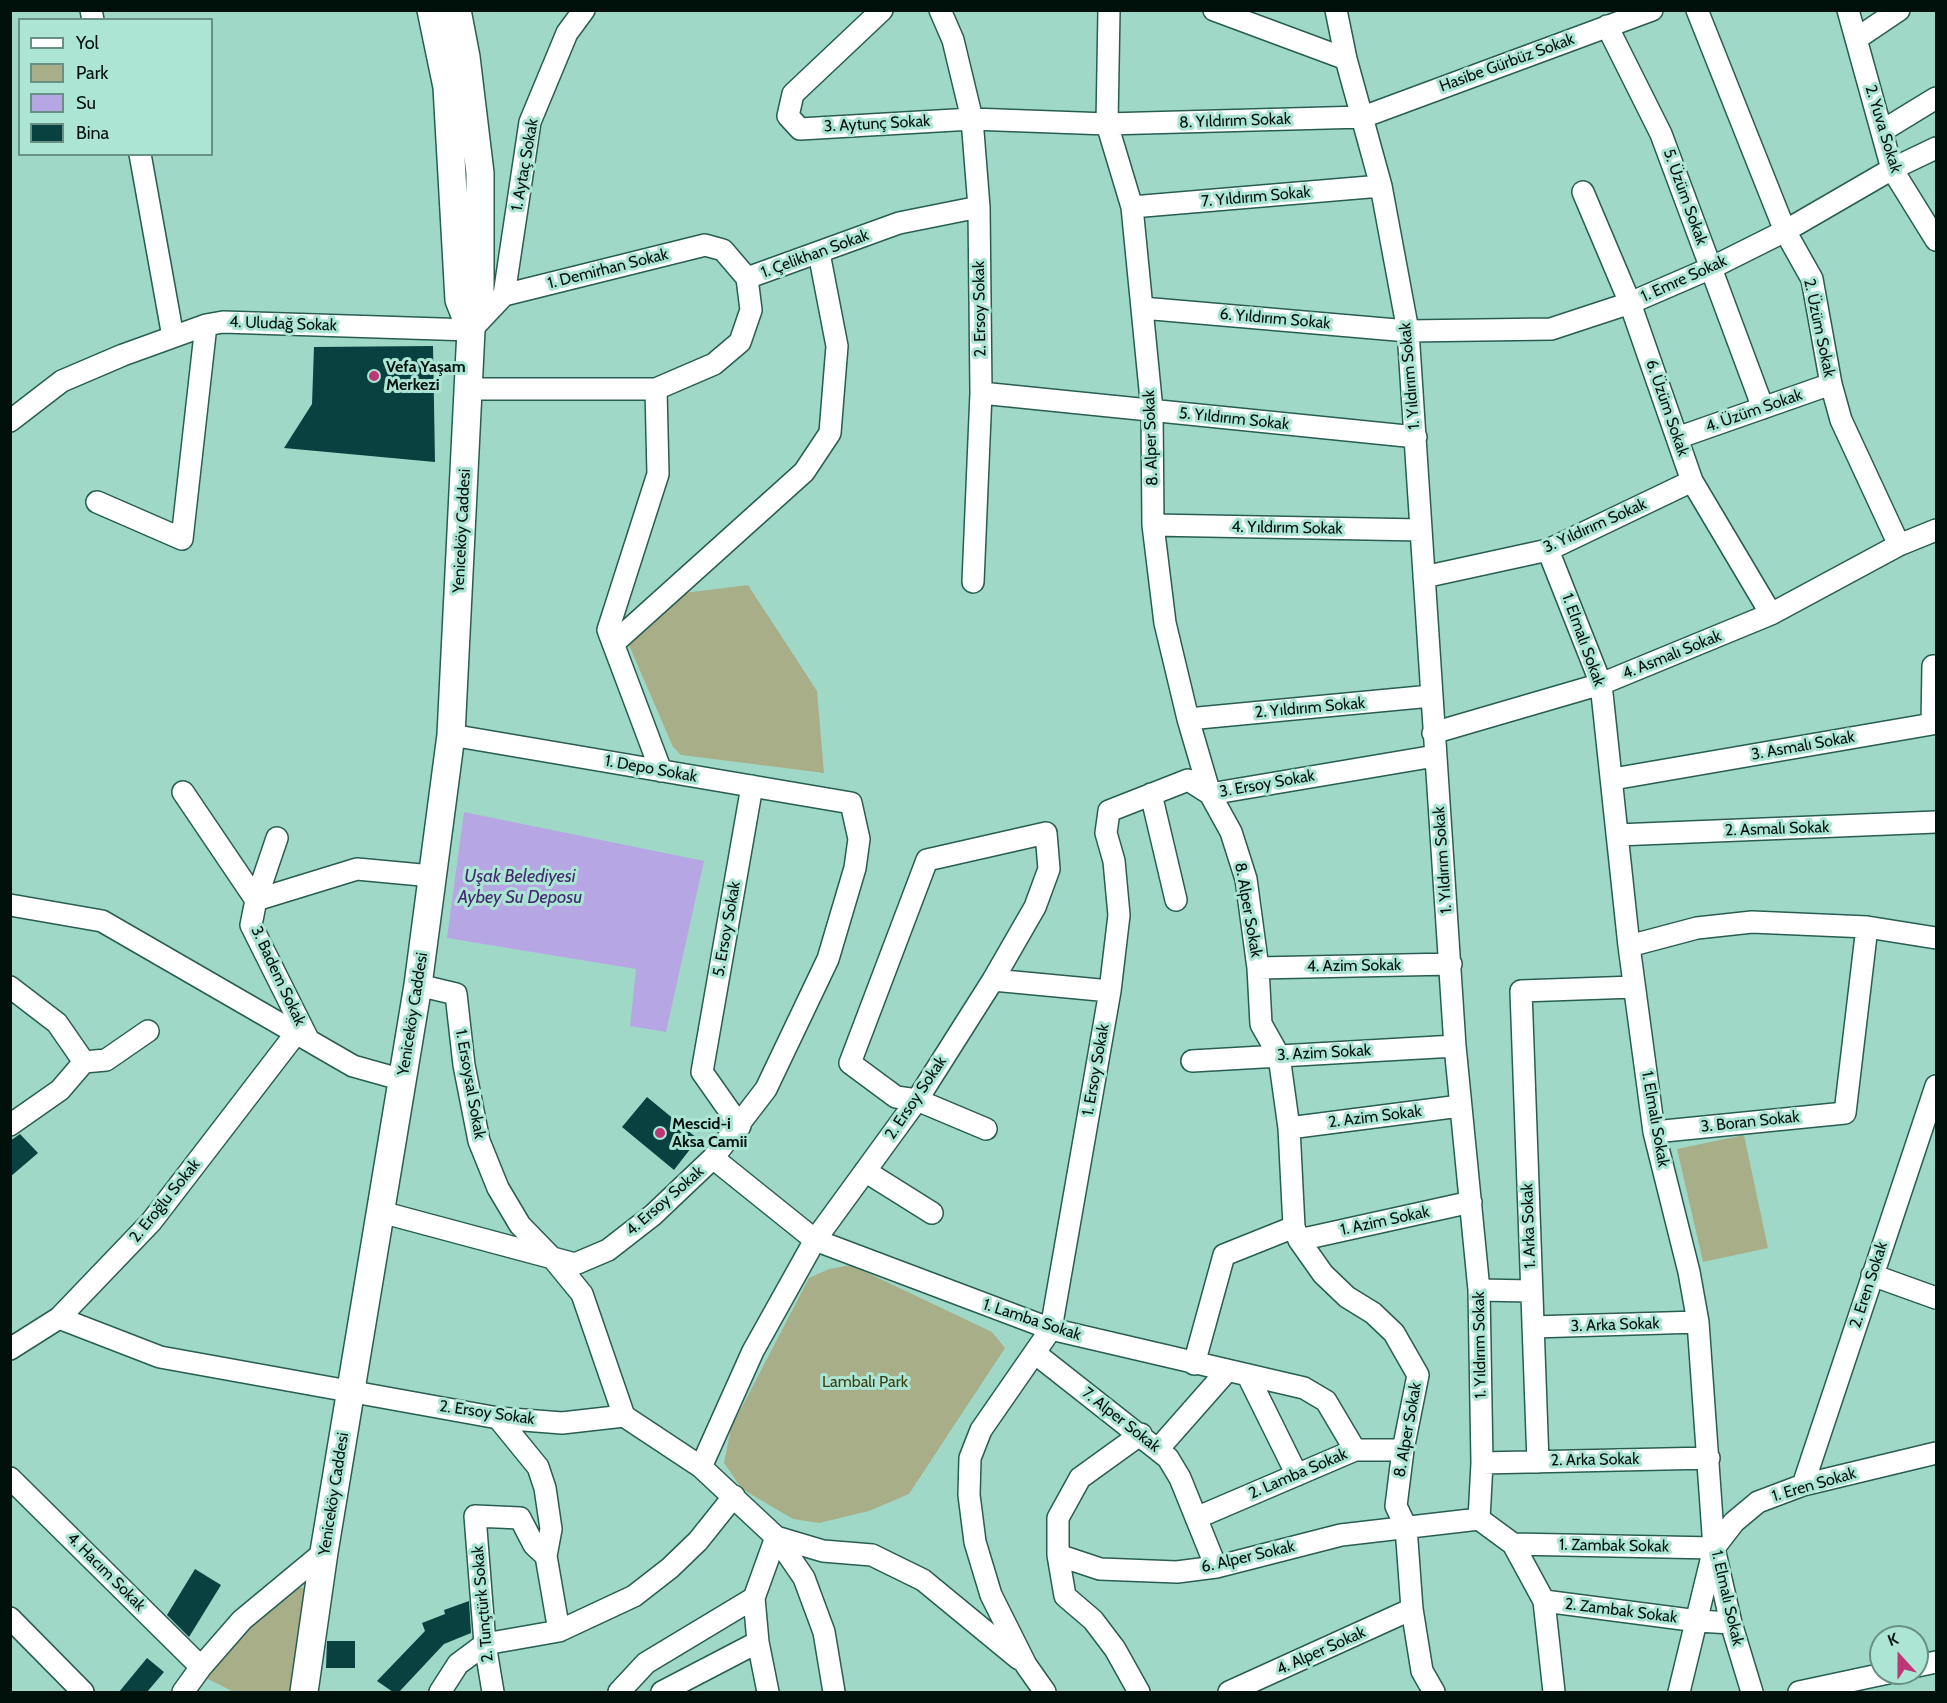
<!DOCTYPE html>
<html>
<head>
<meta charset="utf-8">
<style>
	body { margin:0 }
	#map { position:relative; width:1947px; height:1703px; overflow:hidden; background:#a0d8c8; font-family:Cabin,sans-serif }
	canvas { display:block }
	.frame { position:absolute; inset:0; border:12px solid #00110c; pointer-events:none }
	.legend { position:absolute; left:18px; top:18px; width:195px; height:138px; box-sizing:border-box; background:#ade5d5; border:2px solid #689085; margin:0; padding:8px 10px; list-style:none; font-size:18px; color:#00110c }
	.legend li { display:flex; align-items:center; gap:12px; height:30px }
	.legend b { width:30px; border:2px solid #689085 }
	.north { position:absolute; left:1869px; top:1625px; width:60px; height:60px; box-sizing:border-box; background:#ade5d5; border:2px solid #689085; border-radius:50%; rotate:339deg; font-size:16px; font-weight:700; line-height:24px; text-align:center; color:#00110c }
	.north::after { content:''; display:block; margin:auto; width:21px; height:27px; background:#bd3675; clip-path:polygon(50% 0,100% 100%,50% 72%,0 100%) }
</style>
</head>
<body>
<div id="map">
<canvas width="1947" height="1703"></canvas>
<div class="frame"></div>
<ul class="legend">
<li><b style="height:8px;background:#fff"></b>Yol</li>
<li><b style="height:16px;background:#a8af88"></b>Park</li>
<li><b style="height:16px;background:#b6a7e4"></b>Su</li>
<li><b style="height:16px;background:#094040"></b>Bina</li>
</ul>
<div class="north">K</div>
</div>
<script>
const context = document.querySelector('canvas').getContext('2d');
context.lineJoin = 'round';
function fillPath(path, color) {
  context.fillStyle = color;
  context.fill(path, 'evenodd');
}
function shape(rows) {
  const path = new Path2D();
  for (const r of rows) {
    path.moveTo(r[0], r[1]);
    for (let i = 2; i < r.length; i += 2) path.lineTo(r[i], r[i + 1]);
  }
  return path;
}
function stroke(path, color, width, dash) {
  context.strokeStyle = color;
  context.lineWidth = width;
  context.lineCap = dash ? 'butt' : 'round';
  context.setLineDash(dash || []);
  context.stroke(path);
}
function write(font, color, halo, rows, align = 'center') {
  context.font = font + ' Cabin,sans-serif';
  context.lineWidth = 6;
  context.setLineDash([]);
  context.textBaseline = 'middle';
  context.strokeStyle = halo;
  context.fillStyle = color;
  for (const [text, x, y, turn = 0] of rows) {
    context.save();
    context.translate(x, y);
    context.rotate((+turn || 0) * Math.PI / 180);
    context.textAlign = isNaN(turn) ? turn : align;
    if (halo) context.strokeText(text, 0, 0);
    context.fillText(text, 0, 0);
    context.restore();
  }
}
fillPath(shape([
	[748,585,817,691,824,773,681,755,673,747,625,636,684,593],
	[1744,1135,1768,1248,1703,1262,1677,1149],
	[851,1265,992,1332,1005,1348,909,1494,869,1511,819,1523,793,1519,742,1489,724,1463,731,1428,809,1278,829,1269],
	[298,1587,311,1590,294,1692,234,1692,206,1678,240,1631]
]), '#a8af88');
fillPath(shape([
	[464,812,704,861,666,1032,630,1026,636,969,447,938]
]), '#b6a7e4');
fillPath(shape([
	[433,346,435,462,284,448,312,404,314,347],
	[647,1097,698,1139,674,1170,622,1127],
	[20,1134,38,1153,10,1177,10,1141],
	[195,1569,221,1585,189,1637,167,1615],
	[469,1601,471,1633,444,1644,399,1692,393,1692,377,1681,425,1631,422,1623,445,1614,444,1610],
	[327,1641,355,1641,355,1668,326,1668],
	[147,1658,164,1672,147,1692,119,1692]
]), '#094040');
const minor = shape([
	[91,10,93,20],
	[882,10,793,94,788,116,800,129,972,119,1107,124,1363,117,1652,10],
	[940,10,953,40,972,119,979,207,981,393,973,582],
	[1109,10,1107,124,1132,207,1152,410,1153,525,1165,623,1188,719,1210,794,1231,832,1246,879,1258,968,1261,1024,1279,1056,1289,1128,1294,1227,1299,1240,1323,1274,1347,1297,1373,1313,1394,1333,1418,1375,1403,1450,1396,1506,1406,1527,1412,1609,1422,1671,1434,1692],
	[1214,10,1346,59],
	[1336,10,1346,59,1381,186,1408,331,1455,1046,1479,1290,1482,1463,1479,1519,1513,1544,1544,1601,1554,1692],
	[1697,10,1785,231,1812,279,1831,384,1841,420,1899,545],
	[1848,10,1892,169,1936,240],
	[1607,26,1661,134,1763,408],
	[1856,39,1899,10],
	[1882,131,1936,98],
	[140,154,173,337],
	[1583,192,1630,303,1692,481,1771,614],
	[1132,207,1381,186],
	[504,295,530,122,567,33,584,10],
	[1142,308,1408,331,1551,329,1630,303,1711,268,1785,231,1892,169,1936,148],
	[469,389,656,389,714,364,740,342,751,310,747,278,899,223,979,207],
	[656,389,658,474,608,630,661,771],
	[981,393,1416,437],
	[10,421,62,381,123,355,206,325,223,322,471,330,504,295,705,245,723,250,747,278],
	[1677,438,1831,384],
	[97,502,182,539,206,325],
	[1153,525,1421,530],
	[1548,550,1601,684,1629,946,1654,1132,1689,1272,1698,1322,1714,1548,1731,1623,1752,1692],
	[1424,577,1548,550,1692,481],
	[614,643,804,472,830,433,837,346,819,253],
	[1188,719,1431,696],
	[1433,733,1601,684,1771,614,1899,545,1936,530],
	[1613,779,1932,724,1933,666,1936,666],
	[183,792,256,900,251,925,308,1039],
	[1151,794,1176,900],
	[1617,835,1936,822],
	[256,900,357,869,432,876],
	[256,900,277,838],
	[10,905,102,921,353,1066,403,1080],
	[1629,946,1697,928,1752,922,1867,927,1936,938],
	[1258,968,1451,964],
	[993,980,1110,991],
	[418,985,456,994,464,1065,479,1141,498,1188,520,1225,555,1261,582,1294,624,1416],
	[10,987,57,1023,84,1062],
	[1192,1061,1455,1046],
	[84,1062,106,1060,148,1031],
	[10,1125,60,1090,84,1062],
	[740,1126,702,1072,752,786],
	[1289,1128,1460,1106],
	[1654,1132,1845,1113,1867,927],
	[713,1158,815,1240,1051,1329,1304,1388,1326,1401,1355,1450],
	[865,1171,932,1213],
	[381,1212,575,1264,608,1250,653,1215,713,1158,766,1089,828,959,855,868,859,839,851,803,451,735],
	[1299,1240,1471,1202],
	[1872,1275,1936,1298],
	[1479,1290,1531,1291],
	[59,1318,160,1357,498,1418,562,1423,624,1416],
	[1533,1327,1698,1322],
	[10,1349,59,1318,151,1222,297,1032],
	[1036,1354,1168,1458,1180,1478,1216,1567],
	[1194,1364,1224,1255,1294,1227],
	[1248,1376,1297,1475],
	[624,1416,701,1467,776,1537,804,1578,824,1632,834,1692],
	[498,1418,538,1467,545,1488,551,1529,546,1556,559,1631],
	[1159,1448,1226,1372],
	[1538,1462,1521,991,1634,987],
	[1482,1463,1709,1458],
	[701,1467,753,1351,815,1240,917,1100,993,980,1035,907,1049,869,1046,833,927,860,850,1063,896,1097,917,1100,986,1129],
	[10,1478,201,1667],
	[1803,1485,1936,1086],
	[1196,1518,1355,1450,1403,1450],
	[1513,1544,1714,1548],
	[1058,1555,1058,1518,1080,1478,1141,1434],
	[1544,1601,1698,1621,1731,1623],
	[10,1618,83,1692],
	[1917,1666,1936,1662],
	[183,1692,201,1667,242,1620,324,1552],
	[440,1692,458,1664,485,1644,559,1631,634,1596,670,1568,698,1541,734,1496],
	[493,1692,485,1644,475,1516,520,1518,534,1545,546,1556],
	[619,1692,646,1663,754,1598],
	[662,1692,758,1642],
	[768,1692,758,1642,754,1598,776,1537,823,1551,872,1555,923,1580,1019,1659],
	[1045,1692,1026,1665,991,1595,975,1542,969,1495,970,1458,981,1430,1051,1329,1110,991,1119,915,1114,861,1106,833,1109,811,1188,780,1210,794,1435,756],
	[1139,1692,1115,1649,1093,1620,1065,1596,1058,1555,1100,1569,1177,1572,1216,1567,1341,1535,1479,1519],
	[1229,1692,1412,1609],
	[1679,1692,1714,1548,1734,1522,1758,1502,1803,1485,1936,1453],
	[1799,1692,1888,1673]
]);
const tertiary = shape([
	[431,10,447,87,459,300,471,330],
	[304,1692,324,1552,418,985,451,735,471,330,480,291,480,173,466,57,457,10]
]);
stroke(minor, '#285d51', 24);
stroke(tertiary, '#285d51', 30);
stroke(minor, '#fff', 21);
stroke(tertiary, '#fff', 27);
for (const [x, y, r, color] of [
	[374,376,6,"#bd3675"],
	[660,1133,6,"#bd3675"]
]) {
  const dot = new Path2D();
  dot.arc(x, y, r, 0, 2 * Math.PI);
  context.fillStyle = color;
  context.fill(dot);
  stroke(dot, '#ade5d5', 2);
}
write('16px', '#00110c', '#ade5d5', [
	["Hasibe Gürbüz Sokak",1507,63,-20],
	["8. Yıldırım Sokak",1235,121,-2],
	["3. Aytunç Sokak",877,124,-3],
	["2. Yuva Sokak",1883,129,73],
	["1. Aytaç Sokak",525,165,-80],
	["7. Yıldırım Sokak",1256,197,-5],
	["5. Üzüm Sokak",1685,197,70],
	["1. Çelikhan Sokak",815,254,-20],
	["1. Demirhan Sokak",608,269,-14],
	["1. Emre Sokak",1684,279,-24],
	["2. Ersoy Sokak",980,309,-91],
	["6. Yıldırım Sokak",1275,319,5],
	["4. Uludağ Sokak",283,324,2],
	["2. Üzüm Sokak",1819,328,78],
	["1. Yıldırım Sokak",1410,376,-95],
	["6. Üzüm Sokak",1667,408,71],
	["4. Üzüm Sokak",1754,411,-19],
	["5. Yıldırım Sokak",1234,419,6],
	["8. Alper Sokak",1151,438,-92],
	["3. Yıldırım Sokak",1595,526,-24],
	["4. Yıldırım Sokak",1287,528,1],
	["Yeniceköy Caddesi",462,531,-87],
	["1. Elmalı Sokak",1583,640,70],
	["4. Asmalı Sokak",1672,655,-22],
	["2. Yıldırım Sokak",1310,708,-5],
	["3. Asmalı Sokak",1803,746,-10],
	["1. Depo Sokak",651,769,10],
	["3. Ersoy Sokak",1267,784,-10],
	["2. Asmalı Sokak",1777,829,-2],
	["1. Yıldırım Sokak",1443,860,-94],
	["8. Alper Sokak",1248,910,80],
	["5. Ersoy Sokak",727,929,-80],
	["4. Azim Sokak",1354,966,-1],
	["3. Badem Sokak",278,976,65],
	["Yeniceköy Caddesi",413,1014,-81],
	["3. Azim Sokak",1324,1053,-3],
	["1. Ersoy Sokak",1096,1070,-80],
	["1. Ersoysal Sokak",470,1084,80],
	["2. Ersoy Sokak",916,1098,-56],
	["2. Azim Sokak",1375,1117,-7],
	["1. Elmalı Sokak",1655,1119,80],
	["3. Boran Sokak",1750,1122,-6],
	["2. Eroğlu Sokak",165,1201,-51],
	["4. Ersoy Sokak",665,1201,-41],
	["1. Azim Sokak",1385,1221,-12],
	["1. Arka Sokak",1529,1226,-92],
	["2. Eren Sokak",1869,1285,-72],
	["1. Lamba Sokak",1032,1320,18],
	["3. Arka Sokak",1615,1325,-2],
	["1. Yıldırım Sokak",1480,1345,-91],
	["2. Ersoy Sokak",487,1413,8],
	["7. Alper Sokak",1121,1420,38],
	["8. Alper Sokak",1408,1430,-80],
	["2. Arka Sokak",1595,1460,-1],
	["2. Lamba Sokak",1298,1474,-23],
	["1. Eren Sokak",1814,1485,-16],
	["Yeniceköy Caddesi",334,1494,-81],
	["1. Zambak Sokak",1614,1546,1],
	["6. Alper Sokak",1248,1557,-13],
	["4. Hacım Sokak",106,1572,45],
	["1. Elmalı Sokak",1727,1598,77],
	["2. Tunçtürk Sokak",483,1604,-95],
	["2. Zambak Sokak",1621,1611,7],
	["4. Alper Sokak",1321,1651,-24]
]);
write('bold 16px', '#00110c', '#ade5d5', [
	["Vefa Yaşam",386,367],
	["Merkezi",386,385],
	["Mescid-i",672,1124],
	["Aksa Camii",672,1142]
], 'left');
write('16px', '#3a3f0d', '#ade5d5', [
	["Lambalı Park",865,1382]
]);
write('italic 18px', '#41286f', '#ade5d5', [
	["Uşak Belediyesi",520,877],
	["Aybey Su Deposu",520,898]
]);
</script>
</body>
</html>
